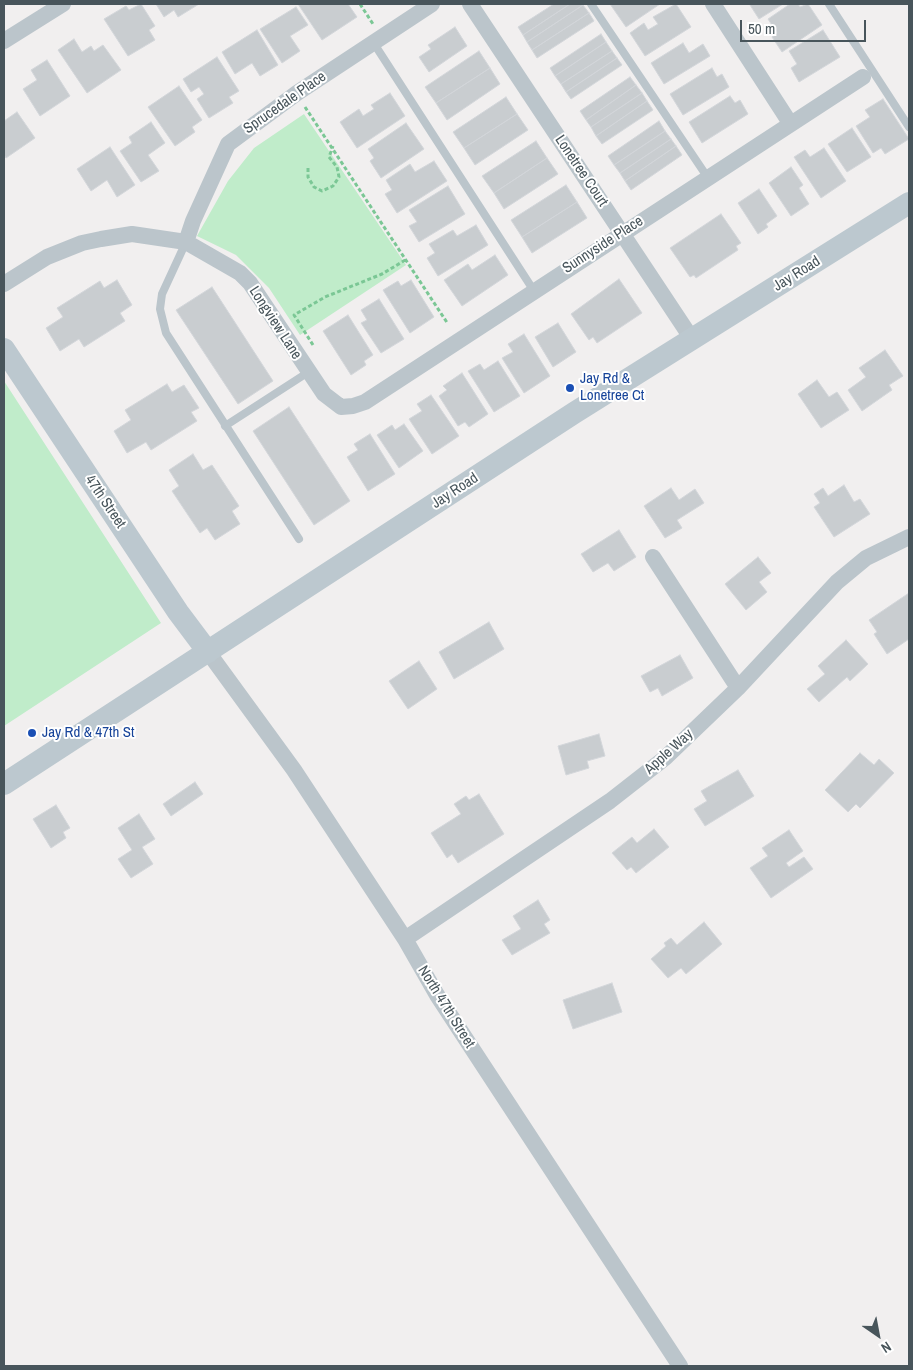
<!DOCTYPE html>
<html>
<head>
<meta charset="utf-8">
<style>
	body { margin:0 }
	#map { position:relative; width:913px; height:1370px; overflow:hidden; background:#f1efef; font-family:"Archivo Narrow",sans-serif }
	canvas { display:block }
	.frame { position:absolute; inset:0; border:5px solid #48555b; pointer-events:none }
	.north { position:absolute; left:853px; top:1310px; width:50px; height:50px; -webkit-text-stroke:4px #fff; paint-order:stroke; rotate:147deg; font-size:14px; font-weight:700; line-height:20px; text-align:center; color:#48555b }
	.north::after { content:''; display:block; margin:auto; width:18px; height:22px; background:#48555b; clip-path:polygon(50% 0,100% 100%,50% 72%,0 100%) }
	.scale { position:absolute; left:740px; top:20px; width:126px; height:22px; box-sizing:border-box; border:2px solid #48555b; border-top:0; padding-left:6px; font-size:15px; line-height:18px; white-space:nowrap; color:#48555b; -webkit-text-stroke:4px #fff; paint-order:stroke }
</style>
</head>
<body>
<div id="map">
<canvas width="913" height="1370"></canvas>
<div class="frame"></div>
<div class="north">N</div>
<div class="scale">50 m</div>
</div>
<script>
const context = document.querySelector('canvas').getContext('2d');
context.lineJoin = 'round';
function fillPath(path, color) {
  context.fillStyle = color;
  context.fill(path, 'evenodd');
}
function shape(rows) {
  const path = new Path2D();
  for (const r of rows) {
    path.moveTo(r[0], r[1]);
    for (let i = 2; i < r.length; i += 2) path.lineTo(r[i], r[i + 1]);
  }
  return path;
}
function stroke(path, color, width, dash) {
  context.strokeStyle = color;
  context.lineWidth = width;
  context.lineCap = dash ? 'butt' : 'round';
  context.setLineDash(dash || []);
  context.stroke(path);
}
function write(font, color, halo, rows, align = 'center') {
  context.font = font + ' "Archivo Narrow",sans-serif';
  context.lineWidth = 4;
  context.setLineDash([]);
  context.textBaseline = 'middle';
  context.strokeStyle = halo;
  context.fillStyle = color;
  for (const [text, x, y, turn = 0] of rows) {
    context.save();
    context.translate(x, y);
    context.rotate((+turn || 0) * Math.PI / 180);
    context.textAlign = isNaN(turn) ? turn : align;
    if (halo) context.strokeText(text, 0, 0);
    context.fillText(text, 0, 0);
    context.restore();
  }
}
fillPath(shape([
	[304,114,406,265,300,335,269,288,236,255,197,236,228,181,254,148],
	[4,381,161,623,4,726]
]), '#c0ecca');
const building = shape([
	[141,4,155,26,149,30,155,40,128,56,104,19,126,6,129,10,141,4],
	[156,4,199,4,178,17,174,10,164,17,156,4],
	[298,4,348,4,357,17,322,40,298,4],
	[554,4,570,4,523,35,518,27,554,4],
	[570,4,583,5,527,42,523,35,570,4],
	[610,4,660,4,626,27,610,4],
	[676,4,691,27,645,56,630,33,644,23,648,30,658,24,653,17,676,4],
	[752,4,783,4,759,19,750,5,752,4],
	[790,4,798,4,800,7,808,4,822,25,782,52,772,37,777,33,768,19,790,4],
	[583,5,589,13,532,50,527,42,583,5],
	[296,7,308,25,290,36,300,51,282,63,260,29,296,7],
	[589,13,594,21,537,58,532,50,589,13],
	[455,27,467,46,429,72,419,57,431,49,428,45,455,27],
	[257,30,278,65,260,76,252,63,235,74,222,52,257,30],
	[823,30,840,57,799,82,791,68,797,64,789,51,823,30],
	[601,34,606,42,555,76,550,68,601,34],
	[74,39,82,52,91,46,94,51,103,45,121,70,87,93,58,50,74,39],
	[606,42,612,51,561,84,555,76,606,42],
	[683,43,689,53,703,44,710,56,664,84,651,63,683,43],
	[479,51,490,68,436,103,425,87,479,51],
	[612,51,617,58,566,92,561,84,612,51],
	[217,57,239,91,229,97,233,103,209,118,197,99,204,94,199,87,191,92,183,79,217,57],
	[617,58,622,65,571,99,566,92,617,58],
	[47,60,70,96,40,116,23,89,37,80,31,70,47,60],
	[490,68,500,84,447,120,436,103,490,68],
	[712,68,717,77,722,74,729,87,683,115,670,94,712,68],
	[630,77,636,85,586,120,580,111,630,77],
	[636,85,642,93,591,127,586,120,636,85],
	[179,86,202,120,192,127,195,132,175,146,148,107,179,86],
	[390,93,405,116,357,148,340,122,359,109,363,116,374,109,371,105,390,93],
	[642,93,647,101,596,136,591,127,642,93],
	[730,96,735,103,740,100,748,114,702,143,689,122,730,96],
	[506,97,517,114,464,148,453,132,506,97],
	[883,99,909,139,885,154,881,148,873,153,856,126,870,117,865,110,883,99],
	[647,101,653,110,602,144,596,136,647,101],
	[17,112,35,138,6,158,4,155,4,121,17,112],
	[517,114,528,130,475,165,464,148,517,114],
	[659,121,665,131,614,165,608,156,659,121],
	[151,122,165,143,148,155,159,171,141,182,120,151,132,143,129,137,151,122],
	[406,123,424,149,381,178,370,161,374,158,368,149,406,123],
	[852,128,871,157,847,172,828,144,852,128],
	[665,131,671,139,620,173,614,165,665,131],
	[671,139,676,146,625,181,620,173,671,139],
	[536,141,547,158,494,193,482,176,536,141],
	[676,146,682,155,631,190,625,181,676,146],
	[110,147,135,185,117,197,107,180,91,191,77,169,110,147],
	[824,148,846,181,821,198,794,157,805,150,810,157,824,148],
	[547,158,558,174,504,209,494,193,547,158],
	[434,161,447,181,397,213,385,194,392,190,386,180,410,164,415,172,434,161],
	[791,167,803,185,799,188,809,204,791,216,769,183,791,167],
	[566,185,577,202,522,237,511,220,566,185],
	[448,186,465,214,419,242,409,226,417,222,409,210,448,186],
	[759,189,777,216,766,224,768,227,758,234,738,203,759,189],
	[577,202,587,218,532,253,522,237,577,202],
	[721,214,741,243,736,246,738,250,696,278,694,275,690,277,670,248,721,214],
	[476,225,488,245,438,276,427,258,435,253,429,244,453,230,457,236,476,225],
	[495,255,508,275,462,306,444,280,468,264,472,270,495,255],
	[619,279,642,313,597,343,593,337,589,340,571,314,619,279],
	[117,280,132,305,120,313,125,321,84,347,79,339,60,351,46,328,63,317,57,308,100,281,104,288,117,280],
	[411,280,434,317,410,333,383,290,398,281,401,286,411,280],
	[212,287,273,381,238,404,176,310,212,287],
	[379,299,404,339,381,353,361,323,367,320,361,310,379,299],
	[348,315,373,355,364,361,366,365,351,375,323,331,348,315],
	[558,323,576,352,553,367,535,337,558,323],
	[524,334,550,376,524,393,502,358,513,352,508,344,524,334],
	[885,350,903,376,889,385,892,390,862,411,848,390,866,377,859,368,885,350],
	[498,361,520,396,494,412,468,371,480,364,484,370,498,361],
	[462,373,488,414,469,427,465,422,458,426,439,396,447,390,443,386,462,373],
	[817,380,829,397,837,392,849,410,821,428,798,394,817,380],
	[167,384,172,392,184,385,199,408,191,412,197,421,151,450,146,442,127,453,114,431,131,420,125,410,167,384],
	[431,395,459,436,432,454,409,419,422,411,417,404,431,395],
	[289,407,350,501,314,525,253,431,289,407],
	[404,424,423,451,399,468,377,435,392,425,395,430,404,424],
	[370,434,395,474,368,491,347,457,358,450,354,444,370,434],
	[193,454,203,470,212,465,239,506,232,511,240,524,215,540,207,528,200,533,172,491,179,486,169,470,193,454],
	[844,485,854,502,860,499,870,514,834,537,814,507,820,503,814,494,823,488,828,496,844,485],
	[671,488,679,500,695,489,704,503,677,520,682,528,665,538,644,506,671,488],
	[619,530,636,557,614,571,608,563,593,572,581,554,619,530],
	[758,557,771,573,759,582,767,592,746,610,725,584,758,557],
	[909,593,909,639,887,654,874,634,877,632,869,620,909,593],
	[489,622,504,649,454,679,439,652,489,622],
	[846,640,868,664,850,681,847,677,819,702,807,689,825,674,818,666,846,640],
	[680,655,693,678,662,696,658,688,650,692,641,676,680,655],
	[419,661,437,689,408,709,389,681,419,661],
	[599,734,605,756,587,761,589,768,566,775,558,746,599,734],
	[860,753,874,765,879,759,894,773,860,808,856,804,848,812,825,790,860,753],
	[738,770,754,796,705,826,694,809,707,801,701,791,738,770],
	[195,782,203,794,171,816,163,804,195,782],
	[479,794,504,834,458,863,452,854,447,858,431,833,461,814,454,804,466,796,469,800,479,794],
	[56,805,70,828,63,832,66,838,51,848,33,819,56,805],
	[139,814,155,839,142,847,153,864,131,878,118,859,132,850,118,828,139,814],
	[654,829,669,847,636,873,631,867,627,870,612,853,632,837,637,843,654,829],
	[789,830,803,851,786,863,789,867,804,857,813,869,771,898,750,868,768,856,762,848,789,830],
	[538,900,550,920,544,924,550,933,512,955,502,940,521,929,513,916,538,900],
	[704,922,722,944,686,974,681,968,668,978,651,959,666,946,664,943,671,938,677,945,704,922],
	[612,983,622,1012,573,1029,563,1000,612,983]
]);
fillPath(building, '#c9cdd0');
stroke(building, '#d3d6da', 1);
stroke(shape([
	[360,4,373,24],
	[305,107,448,324],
	[308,168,308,177,314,187,322,191,333,186,339,177,337,167,329,157,333,146],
	[313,345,294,315,325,297,382,274,407,259]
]), '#7bc795', 3, [4, 2.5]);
stroke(shape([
	[591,4,708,178],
	[829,4,909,127],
	[373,42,534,291],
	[186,242,162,294,160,309,166,333,299,539],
	[225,426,307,373]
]), '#bbc5cb', 8);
stroke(shape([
	[470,4,692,339],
	[713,4,790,123],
	[4,41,63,4],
	[186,242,193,221,228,144,297,93,432,4],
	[4,284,47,257,82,243,101,239,132,234,186,242,240,273,250,283,324,394,341,407,353,406,365,402,863,77],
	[653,557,738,688],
	[208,652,294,770,405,939,437,995,680,1366],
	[405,939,610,801,665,758,738,688,837,582,866,558,909,537]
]), '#bbc5cb', 16);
stroke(shape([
	[4,349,178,612,208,652],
	[4,784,574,413,909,203]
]), '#bcc8cf', 22);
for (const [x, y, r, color] of [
	[570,388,5,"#1a4fb4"],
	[32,733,5,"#1a4fb4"]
]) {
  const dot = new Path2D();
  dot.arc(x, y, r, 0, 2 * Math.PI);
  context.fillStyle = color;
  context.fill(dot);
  stroke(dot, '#fff', 2);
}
write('15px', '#48555b', '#fff', [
	["Sprucedale Place",285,103,-35],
	["Lonetree Court",581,171,56],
	["Sunnyside Place",603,245,-33],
	["Jay Road",797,274,-32],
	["Longview Lane",275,323,57],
	["Jay Road",455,491,-33],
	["47th Street",105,502,56],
	["Apple Way",669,752,-42],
	["North 47th Street",446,1007,58]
]);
write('15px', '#164399', '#fff', [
	["Jay Rd &",580,379],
	["Lonetree Ct",580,396],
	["Jay Rd & 47th St",42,733]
], 'left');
</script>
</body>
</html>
